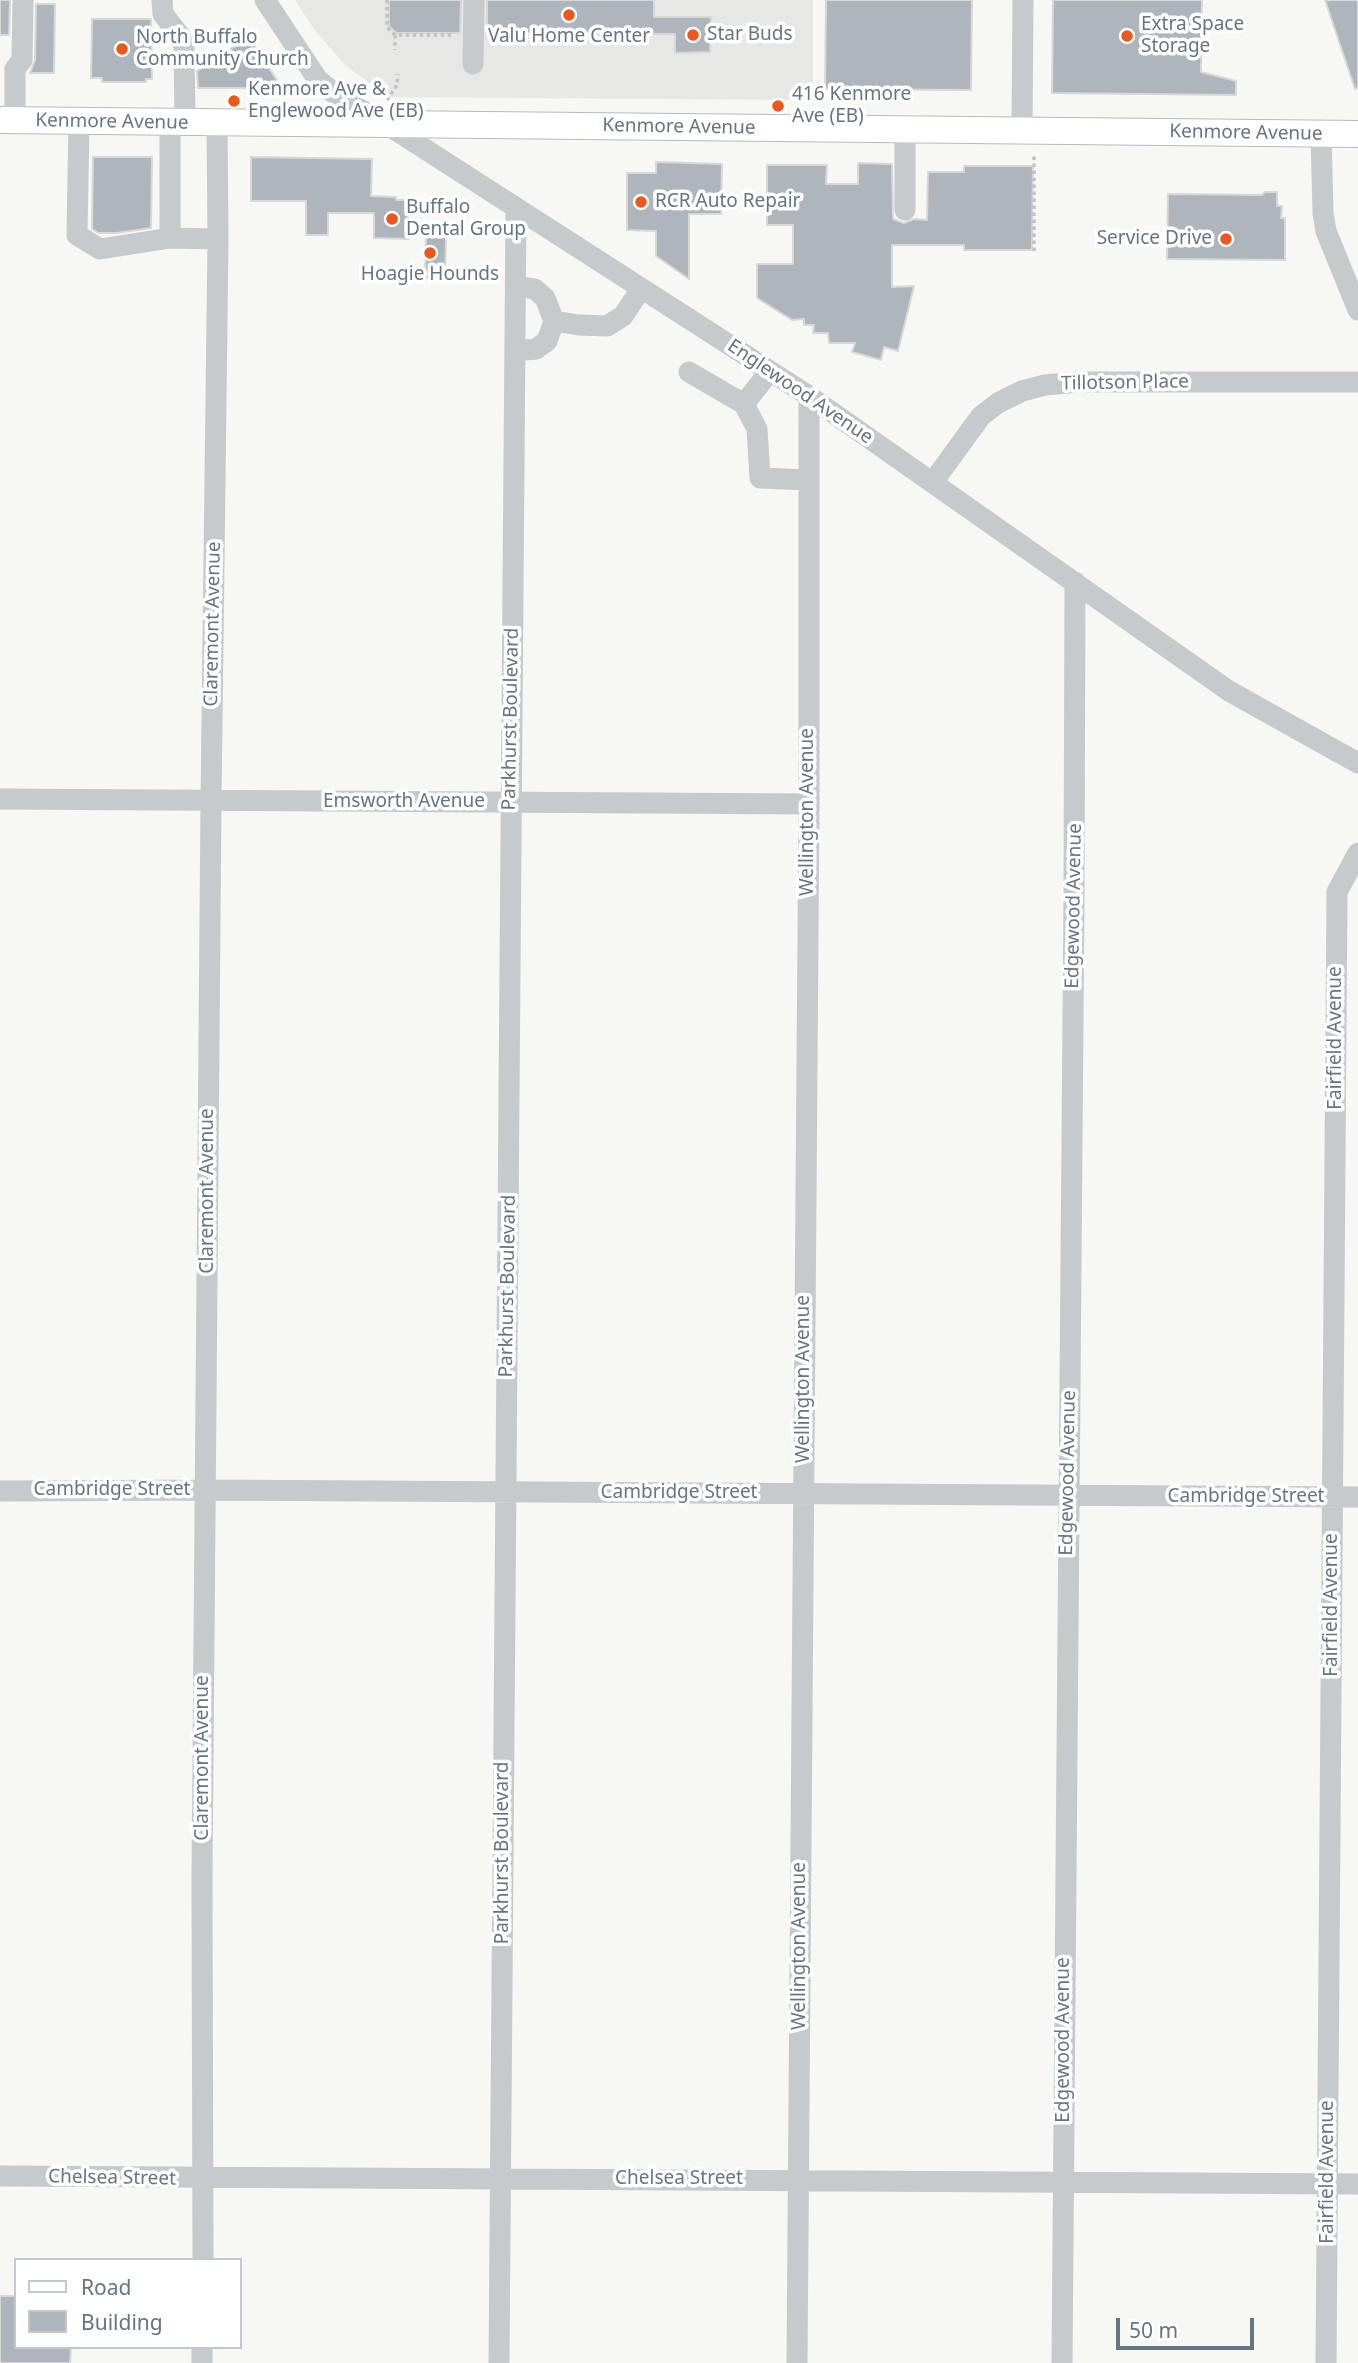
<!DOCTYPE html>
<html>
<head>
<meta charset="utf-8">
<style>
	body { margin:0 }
	#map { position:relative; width:1358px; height:2363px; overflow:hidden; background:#f7f7f3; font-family:"Noto Sans",sans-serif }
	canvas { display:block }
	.legend { position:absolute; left:14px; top:2258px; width:228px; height:91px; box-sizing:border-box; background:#fff; border:2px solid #c1c8cf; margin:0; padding:9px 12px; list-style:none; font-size:21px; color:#647586 }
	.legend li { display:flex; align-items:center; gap:14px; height:35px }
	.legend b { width:35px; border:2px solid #c1c8cf }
	.scale { position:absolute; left:1116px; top:2318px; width:138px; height:32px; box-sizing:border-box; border:4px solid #647586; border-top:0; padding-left:9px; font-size:21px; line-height:24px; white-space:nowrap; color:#647586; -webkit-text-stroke:5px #fff; paint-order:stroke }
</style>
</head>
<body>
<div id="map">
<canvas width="1358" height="2363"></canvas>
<ul class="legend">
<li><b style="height:9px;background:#fff"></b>Road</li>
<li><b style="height:19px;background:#aeb5bc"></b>Building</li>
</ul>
<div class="scale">50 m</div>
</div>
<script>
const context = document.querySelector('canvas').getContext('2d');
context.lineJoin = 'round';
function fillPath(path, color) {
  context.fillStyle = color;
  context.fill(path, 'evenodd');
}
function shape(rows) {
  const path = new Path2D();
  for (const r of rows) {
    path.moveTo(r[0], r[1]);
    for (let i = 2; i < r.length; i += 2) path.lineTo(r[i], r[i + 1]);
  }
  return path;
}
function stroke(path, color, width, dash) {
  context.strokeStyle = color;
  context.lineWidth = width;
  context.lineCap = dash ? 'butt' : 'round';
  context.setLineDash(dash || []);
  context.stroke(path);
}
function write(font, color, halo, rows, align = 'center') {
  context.font = font + ' "Noto Sans",sans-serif';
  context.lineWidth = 7;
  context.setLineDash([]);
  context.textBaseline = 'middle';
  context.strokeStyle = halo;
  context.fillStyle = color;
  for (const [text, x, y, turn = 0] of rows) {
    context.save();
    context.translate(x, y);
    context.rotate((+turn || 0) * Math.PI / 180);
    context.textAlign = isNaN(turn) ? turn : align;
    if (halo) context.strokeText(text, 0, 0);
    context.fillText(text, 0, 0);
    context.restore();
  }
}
fillPath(shape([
	[295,0,813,0,813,100,388,97,344,64,314,29]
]), '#e7e8e6');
const building = shape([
	[0,0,10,0,9,35,0,35,0,0],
	[389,0,461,0,460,33,396,33,389,26,389,0],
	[487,0,654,0,654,17,711,17,710,52,675,53,675,34,509,33,509,29,487,29,487,0],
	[826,0,972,0,971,90,825,89,826,0],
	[1053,0,1202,0,1201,72,1236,81,1236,95,1052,93,1053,0],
	[1325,0,1358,0,1358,88,1355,89,1325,0],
	[36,4,55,4,54,73,30,73,35,60,36,4],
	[92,19,151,19,152,79,146,79,146,82,102,82,102,78,91,78,92,19],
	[249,37,282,88,198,88,197,71,249,37],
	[93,157,152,157,151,228,116,233,99,233,92,229,93,157],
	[251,157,372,159,371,196,396,197,396,200,409,200,409,239,374,238,374,213,328,213,328,235,306,235,306,201,251,201,251,157],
	[656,162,722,164,721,214,689,214,689,279,656,256,656,231,627,230,627,173,656,173,656,162],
	[858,163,892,164,893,219,904,223,914,219,927,220,928,172,964,172,964,166,1033,166,1032,250,964,250,964,245,892,245,892,287,914,286,898,351,884,347,881,360,852,352,855,343,829,343,828,333,813,333,814,325,804,325,804,319,792,320,757,298,757,264,793,264,793,225,767,225,767,165,827,165,826,184,858,184,858,163],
	[1265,192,1277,192,1277,206,1282,206,1281,218,1285,218,1285,260,1167,259,1168,194,1262,195,1265,192],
	[426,236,446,236,445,279,425,279,426,236],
	[0,2296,16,2296,16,2347,71,2347,70,2363,0,2363,0,2296]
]);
fillPath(building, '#aeb5bc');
stroke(building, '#d8d8d6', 2);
const major = shape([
	[0,120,1358,134]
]);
stroke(major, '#b7bbbf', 28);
stroke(shape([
	[387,0,387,27,395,35,454,35],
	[395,35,395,50],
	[287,90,293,94],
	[387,100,397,85,398,74],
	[1034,251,1034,153]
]), '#c0c2c4', 3.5, [3.5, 3.5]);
stroke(shape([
	[162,0,163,14,180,36,184,47,185,122],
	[265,0,318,80,340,98,386,124,809,396,1229,691,1358,763],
	[473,64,474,0],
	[15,121,15,69,22,60,23,0],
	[79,121,77,235,100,249,170,238,170,122],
	[1022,130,1023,0],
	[1321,134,1323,213,1326,231,1358,310],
	[905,210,905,129],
	[170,238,218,239],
	[516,286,535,289,545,298,554,321,579,325,607,326,623,316,641,289],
	[515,351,536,349,547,341,554,321],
	[689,372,744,404,757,429,760,478,809,480],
	[744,404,770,371],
	[933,482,981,416,998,403,1022,391,1045,385,1079,382,1358,382],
	[0,799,809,804],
	[0,1491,206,1490,1358,1497],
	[0,2176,1358,2184],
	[203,2260,202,1877,211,801,218,239,217,123],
	[202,2363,202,2347],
	[499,2363,516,209],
	[797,2363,809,804,809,396],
	[1062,2363,1074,897,1075,582],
	[1326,2363,1337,892,1358,853]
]), '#c6cacd', 21);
stroke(major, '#fff', 26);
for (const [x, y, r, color] of [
	[569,15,7,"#ef561b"],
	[693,35,7,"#ef561b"],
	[1127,36,7,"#ef561b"],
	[122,49,7,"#ef561b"],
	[234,101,7,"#ef561b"],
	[778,106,7,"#ef561b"],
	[641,202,7,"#ef561b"],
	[392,219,7,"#ef561b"],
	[1226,239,7,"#ef561b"],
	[430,253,7,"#ef561b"]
]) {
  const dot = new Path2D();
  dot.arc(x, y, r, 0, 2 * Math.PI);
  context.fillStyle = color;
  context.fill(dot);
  stroke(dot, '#fff', 2.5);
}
write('19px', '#647586', '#fff', [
	["Extra Space",1141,25],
	["Storage",1141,47],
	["Star Buds",707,35],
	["Valu Home Center",569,37,"center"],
	["North Buffalo",136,38],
	["Community Church",136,60],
	["Kenmore Ave &",248,90],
	["Englewood Ave (EB)",248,112],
	["416 Kenmore",792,95],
	["Ave (EB)",792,117],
	["RCR Auto Repair",655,202],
	["Buffalo",406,208],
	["Dental Group",406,230],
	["Service Drive",1212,239,"right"],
	["Hoagie Hounds",430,275,"center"]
], 'left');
write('19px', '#647586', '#fff', [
	["Kenmore Avenue",112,122,1],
	["Kenmore Avenue",679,127,1],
	["Kenmore Avenue",1246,133,1],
	["Tillotson Place",1125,383,-1],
	["Englewood Avenue",800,392,34],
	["Claremont Avenue",213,624,-89],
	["Parkhurst Boulevard",511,719,-89],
	["Emsworth Avenue",404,802],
	["Wellington Avenue",808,812,-90],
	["Edgewood Avenue",1074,906,-89],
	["Fairfield Avenue",1336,1038,-90],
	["Claremont Avenue",208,1191,-90],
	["Parkhurst Boulevard",508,1286,-89],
	["Wellington Avenue",804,1379,-90],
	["Edgewood Avenue",1068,1473,-89],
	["Cambridge Street",112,1490],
	["Cambridge Street",679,1493],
	["Cambridge Street",1246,1497],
	["Fairfield Avenue",1332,1605,-90],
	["Claremont Avenue",203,1758,-90],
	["Parkhurst Boulevard",503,1853,-90],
	["Wellington Avenue",800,1946,-90],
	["Edgewood Avenue",1064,2040,-90],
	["Fairfield Avenue",1328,2172,-90],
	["Chelsea Street",112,2178,1],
	["Chelsea Street",679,2179]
]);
</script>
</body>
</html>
